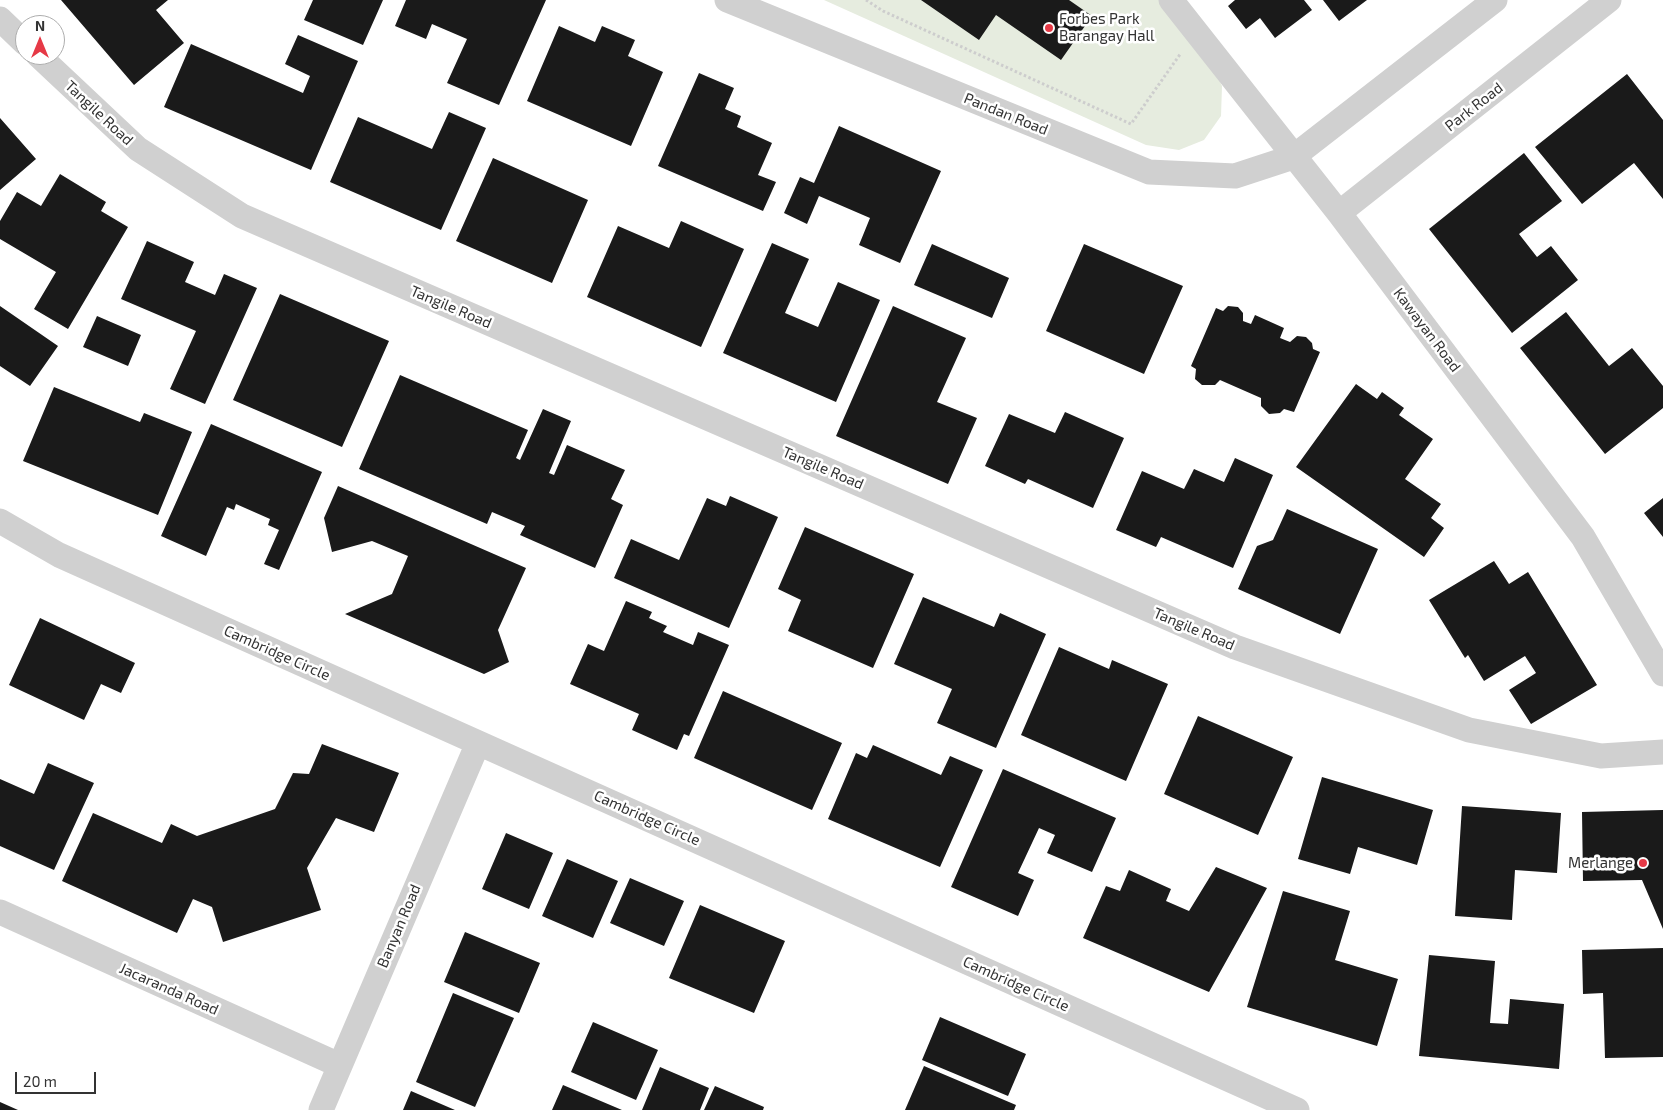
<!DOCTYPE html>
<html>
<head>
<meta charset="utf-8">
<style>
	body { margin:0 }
	#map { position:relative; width:1663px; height:1110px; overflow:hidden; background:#fff; font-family:"Exo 2",sans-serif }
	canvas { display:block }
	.north { position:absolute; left:15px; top:15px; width:50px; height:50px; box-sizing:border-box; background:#fff; border:1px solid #adadad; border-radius:50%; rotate:0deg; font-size:14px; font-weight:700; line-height:20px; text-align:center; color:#333 }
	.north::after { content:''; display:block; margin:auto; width:18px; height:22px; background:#e63946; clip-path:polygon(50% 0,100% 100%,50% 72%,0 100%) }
	.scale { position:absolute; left:15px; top:1072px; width:81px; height:22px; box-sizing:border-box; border:2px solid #333; border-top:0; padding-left:6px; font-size:15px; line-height:18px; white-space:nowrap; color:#333; -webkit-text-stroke:4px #fff; paint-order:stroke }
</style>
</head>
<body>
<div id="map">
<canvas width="1663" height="1110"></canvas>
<div class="north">N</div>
<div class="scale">20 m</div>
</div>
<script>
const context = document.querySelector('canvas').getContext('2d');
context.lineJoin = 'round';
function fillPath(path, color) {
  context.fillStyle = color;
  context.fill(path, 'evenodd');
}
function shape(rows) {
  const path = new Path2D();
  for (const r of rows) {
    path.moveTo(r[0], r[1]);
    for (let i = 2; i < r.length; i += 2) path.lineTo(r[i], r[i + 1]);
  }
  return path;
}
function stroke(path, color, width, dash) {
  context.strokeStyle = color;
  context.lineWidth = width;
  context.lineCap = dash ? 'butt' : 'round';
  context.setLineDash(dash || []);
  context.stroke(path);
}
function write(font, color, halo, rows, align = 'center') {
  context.font = font + ' "Exo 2",sans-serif';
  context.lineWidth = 5;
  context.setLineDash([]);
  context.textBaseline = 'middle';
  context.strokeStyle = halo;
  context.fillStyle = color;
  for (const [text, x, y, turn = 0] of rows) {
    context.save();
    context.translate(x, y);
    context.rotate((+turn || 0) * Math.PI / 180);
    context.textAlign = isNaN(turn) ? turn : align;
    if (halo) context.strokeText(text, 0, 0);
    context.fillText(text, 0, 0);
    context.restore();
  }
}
fillPath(shape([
	[824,0,1162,0,1208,56,1222,86,1221,116,1204,140,1179,150,1146,145]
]), '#e6ecdf');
fillPath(shape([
	[61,0,168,0,156,10,184,43,134,85],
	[313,0,383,0,363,45,304,20],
	[406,0,546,0,499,105,447,83,467,39,432,24,426,39,395,26],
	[921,0,1069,0,1092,16,1061,60,996,15,979,40],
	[1235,0,1304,0,1312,10,1275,38,1260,18,1246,29,1228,6],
	[1323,0,1367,0,1339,21],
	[559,26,595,42,602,26,635,40,628,56,663,72,631,146,527,101],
	[298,35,358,61,311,170,164,107,191,44,303,93,310,76,285,64],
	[699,73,734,88,725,109,741,116,737,127,772,143,758,175,776,182,763,211,658,166],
	[1627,74,1663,120,1663,199,1634,163,1582,204,1535,147],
	[449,112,486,128,441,230,330,182,358,117,432,149],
	[0,118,36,159,0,190],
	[839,126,941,171,900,263,859,245,870,218,819,196,807,224,784,213,800,177,814,183],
	[1524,153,1562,201,1519,234,1537,257,1551,246,1578,280,1512,333,1429,229],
	[493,158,588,200,552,283,456,241],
	[60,174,106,202,101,211,128,227,68,329,34,309,56,272,0,239,0,221,17,192,41,206],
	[681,221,744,249,701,347,587,297,618,226,669,248],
	[147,241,194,262,185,282,215,295,224,274,257,288,205,404,170,389,196,331,121,299],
	[772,243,809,259,785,313,818,327,838,282,880,300,836,402,723,353],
	[932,244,1009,278,992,318,914,285],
	[1084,244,1183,286,1144,374,1046,331],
	[280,294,389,341,342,447,233,400],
	[0,306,58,346,30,386,0,366],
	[893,306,966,338,937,402,977,418,948,484,836,436],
	[1228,306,1238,307,1243,313,1243,321,1251,324,1255,315,1284,328,1280,338,1290,342,1297,336,1306,337,1312,343,1313,349,1320,352,1294,412,1284,409,1280,413,1269,414,1261,406,1261,398,1220,380,1215,385,1202,385,1195,379,1196,369,1191,366,1216,308,1223,311],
	[1566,312,1609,366,1632,348,1663,386,1663,408,1605,454,1520,348],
	[97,316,141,335,128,366,83,347],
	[400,375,528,430,516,458,520,460,543,409,571,421,549,473,554,475,567,445,625,470,611,499,623,505,595,568,520,535,525,526,492,512,487,524,359,469],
	[1356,384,1377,399,1382,392,1404,408,1399,415,1433,439,1405,479,1441,504,1431,518,1444,528,1424,557,1296,467],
	[54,387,140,422,144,413,192,432,158,515,23,461],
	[1065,412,1124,438,1093,508,1028,479,1025,484,985,466,1009,414,1055,433],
	[211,424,322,472,279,570,264,564,279,530,268,525,270,519,236,504,234,510,227,507,206,556,161,536],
	[1235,458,1273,475,1233,568,1161,537,1156,547,1116,530,1142,471,1184,489,1194,469,1224,482],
	[338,486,526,568,498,630,509,662,484,674,345,614,392,594,408,556,372,541,332,552,324,518],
	[730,496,778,517,729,628,614,578,631,539,679,560,707,498,726,506],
	[1663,498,1663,537,1644,513],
	[1287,509,1378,549,1340,634,1238,589,1257,546,1273,540],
	[805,527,914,574,873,668,788,631,801,600,778,589],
	[1494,561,1509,584,1528,572,1597,685,1531,724,1509,690,1536,673,1525,656,1484,681,1468,655,1465,658,1429,600],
	[923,597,994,627,1000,613,1046,634,996,748,937,723,952,689,894,664],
	[626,601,652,612,649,618,667,626,663,632,693,645,698,632,729,645,689,736,684,734,677,750,632,730,639,714,570,684,588,644,604,651],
	[40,618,135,663,121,693,101,684,84,720,9,685],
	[1059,647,1109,669,1112,660,1168,684,1126,781,1021,735],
	[723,691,842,743,812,810,694,758],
	[1198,716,1293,757,1258,835,1164,794],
	[322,744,399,773,374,832,336,818,307,868,321,910,223,942,212,907,193,899,177,933,62,881,93,813,162,843,171,824,197,836,275,809,293,773,309,774],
	[873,745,941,775,950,756,983,770,940,867,828,819,856,753,867,758],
	[48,763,94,783,54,870,0,846,0,779,34,794],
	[1003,769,1116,818,1092,872,1047,853,1055,835,1039,828,1018,873,1034,880,1018,916,951,887],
	[1322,777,1433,810,1417,865,1358,847,1350,874,1298,859],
	[1462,806,1561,813,1557,873,1515,870,1512,920,1455,916],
	[1663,810,1663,929,1642,880,1583,881,1582,812],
	[506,833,553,853,529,909,482,889],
	[567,859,618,881,593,938,542,916],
	[1216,867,1267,888,1209,992,1083,938,1106,886,1120,891,1129,870,1171,889,1166,901,1189,911],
	[630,878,684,901,664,946,610,923],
	[1283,891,1350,911,1335,960,1398,979,1377,1046,1247,1007],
	[700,905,785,941,754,1013,669,978],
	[465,932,540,963,519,1013,444,982],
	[1663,948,1663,1057,1605,1058,1603,993,1583,994,1582,950],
	[1429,955,1495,961,1490,1023,1508,1024,1510,999,1564,1004,1559,1069,1419,1056],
	[453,993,514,1018,475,1107,416,1082],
	[940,1017,1026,1054,1008,1096,922,1060],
	[593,1022,658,1050,636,1100,571,1072],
	[924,1066,1016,1105,1014,1110,905,1110],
	[660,1067,709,1088,700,1110,642,1110],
	[563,1085,622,1110,552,1110],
	[715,1086,764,1107,763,1110,704,1110],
	[411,1091,455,1110,403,1110],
	[0,1102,18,1110,0,1110]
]), '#1a1a1a');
stroke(shape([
	[866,0,883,11,1131,124,1181,53]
]), '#cdcdcd', 3, [2.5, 2.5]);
stroke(shape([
	[727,0,1149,172,1235,176,1293,157,1495,0],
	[1171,0,1339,213,1583,537,1663,674],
	[0,19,25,43],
	[38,55,138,149,242,216,1235,647,1469,730,1601,756,1663,752],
	[1339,213,1609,0],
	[0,521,59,555,1297,1110],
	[0,912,339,1065],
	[321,1110,478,743]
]), '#d0d0d0', 25);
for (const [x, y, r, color] of [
	[1049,28,5,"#e63946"],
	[1643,863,5,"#e63946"]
]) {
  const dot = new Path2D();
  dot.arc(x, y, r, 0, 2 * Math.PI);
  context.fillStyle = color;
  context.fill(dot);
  stroke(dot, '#fff', 2);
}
write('15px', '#333', '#fff', [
	["Forbes Park",1059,19],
	["Barangay Hall",1059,36],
	["Merlange",1633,863,"right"]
], 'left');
write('15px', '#333', '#fff', [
	["Park Road",1474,107,-38],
	["Tangile Road",99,113,43],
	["Pandan Road",1006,114,22],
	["Tangile Road",451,307,23],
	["Kawayan Road",1427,330,53],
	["Tangile Road",823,468,23],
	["Tangile Road",1194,629,23],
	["Cambridge Circle",277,653,24],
	["Cambridge Circle",647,818,24],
	["Banyan Road",399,926,-67],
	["Cambridge Circle",1016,984,24],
	["Jacaranda Road",169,989,24]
]);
</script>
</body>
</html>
